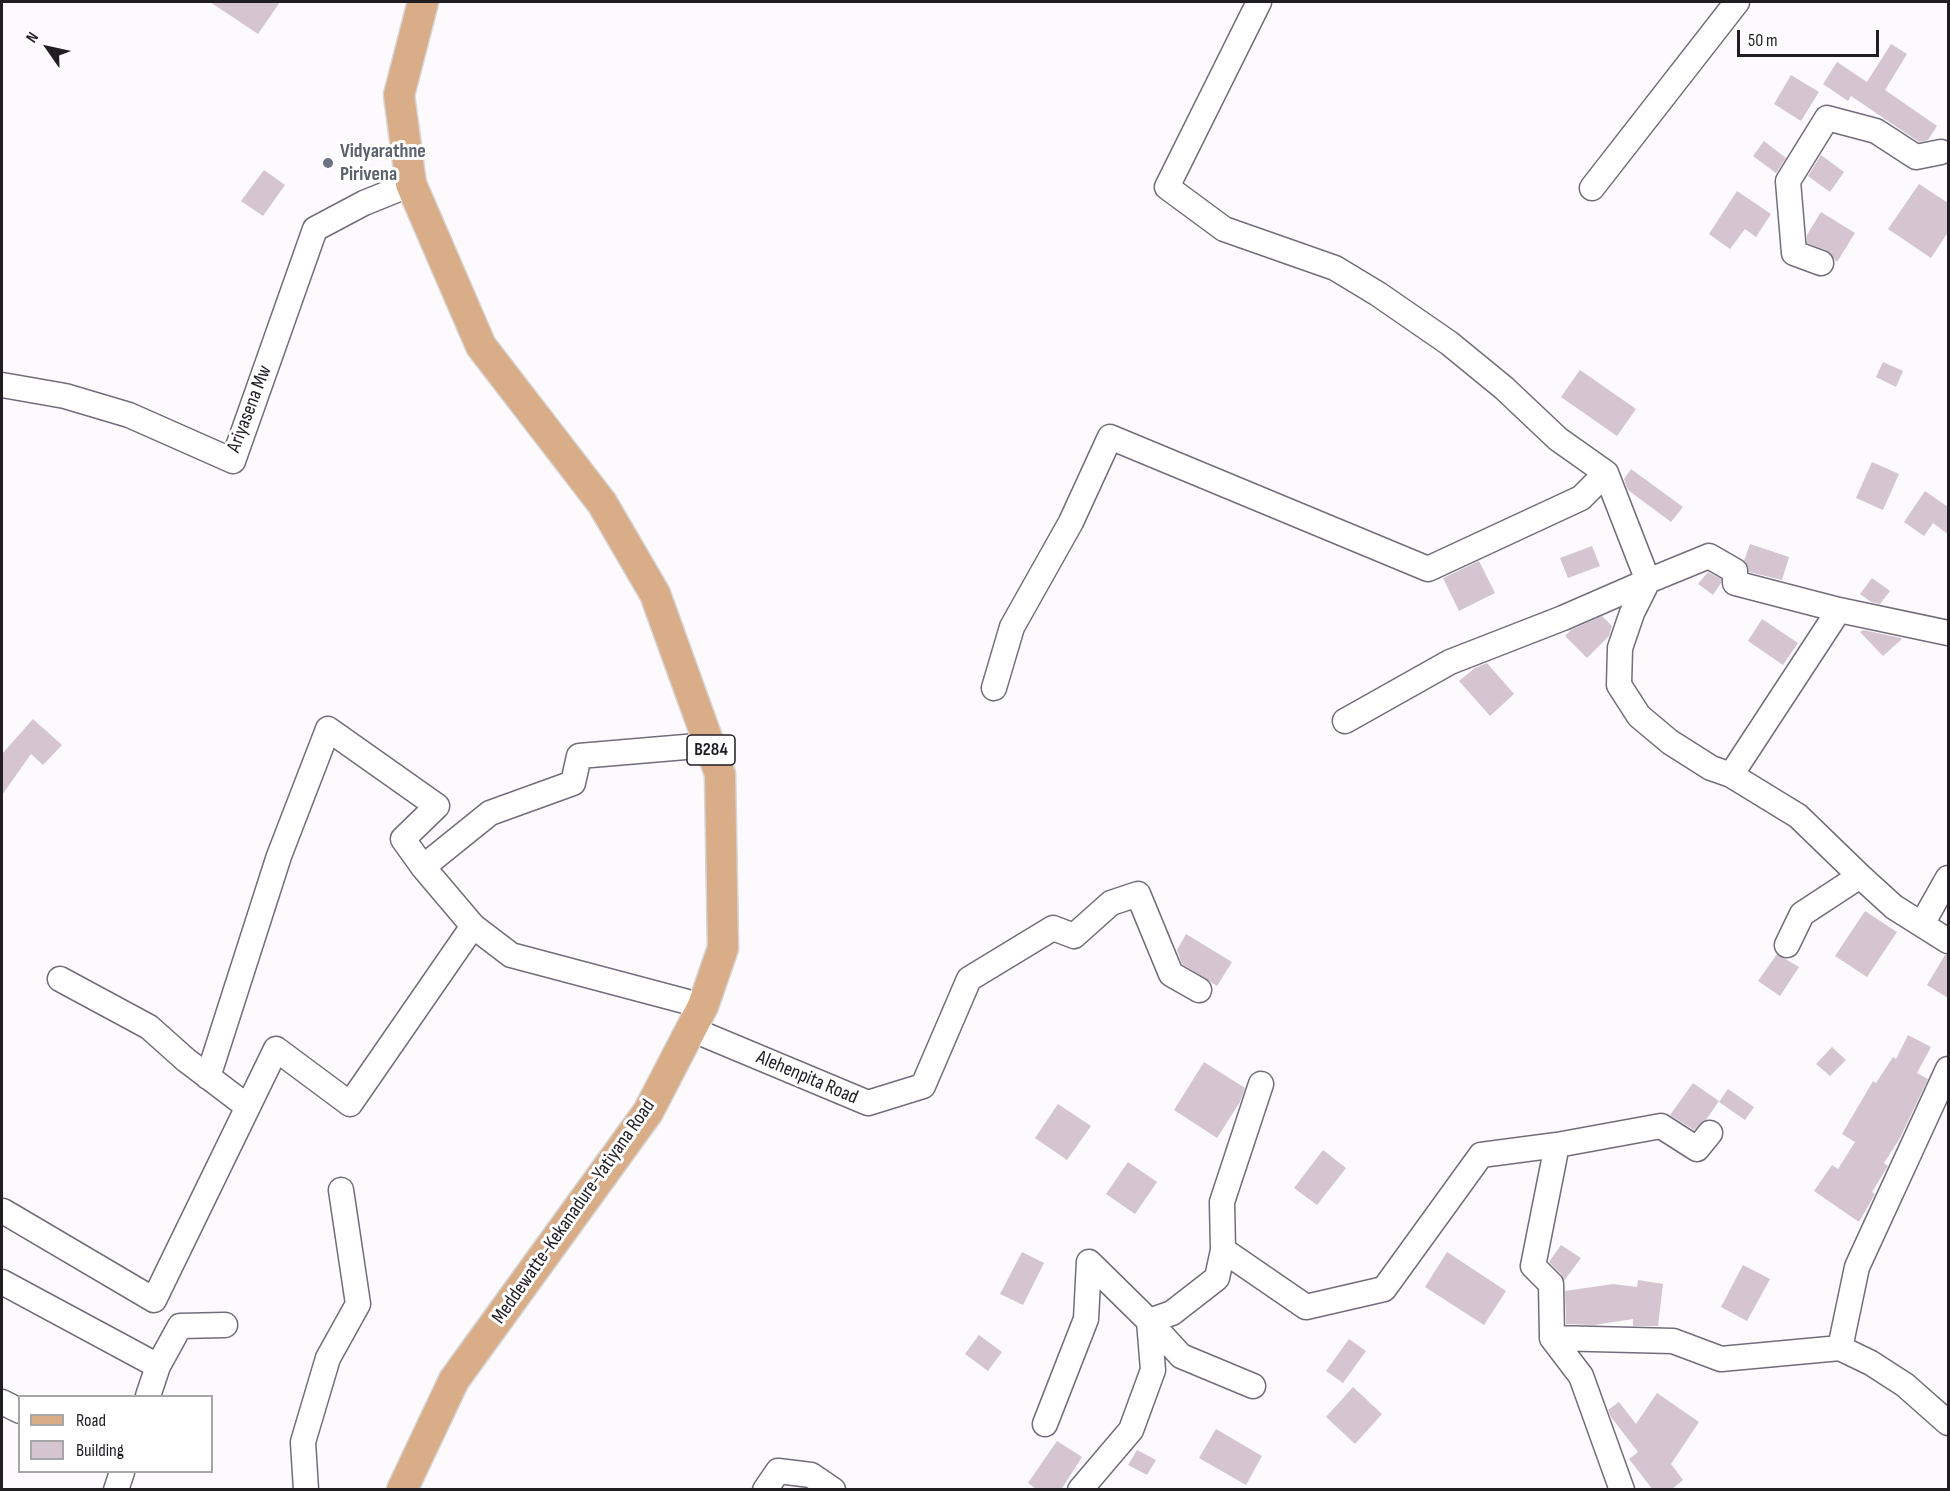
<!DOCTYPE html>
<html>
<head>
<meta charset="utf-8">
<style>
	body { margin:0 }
	#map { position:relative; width:1950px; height:1491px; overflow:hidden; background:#fcfafd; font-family:"Sofia Sans Condensed",sans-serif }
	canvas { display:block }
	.frame { position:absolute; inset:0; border:3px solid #201d23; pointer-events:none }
	.legend { position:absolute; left:18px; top:1395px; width:195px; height:78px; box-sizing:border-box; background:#fff; border:2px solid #a6a5a7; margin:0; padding:8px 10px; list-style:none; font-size:18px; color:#201d23 }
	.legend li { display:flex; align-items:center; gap:12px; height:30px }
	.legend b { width:30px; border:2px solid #a6a5a7 }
	.north { position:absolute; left:18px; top:18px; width:60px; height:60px; -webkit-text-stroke:4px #fff; paint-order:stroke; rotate:304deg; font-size:16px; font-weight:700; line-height:24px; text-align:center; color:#201d23 }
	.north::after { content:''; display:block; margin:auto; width:21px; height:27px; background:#201d23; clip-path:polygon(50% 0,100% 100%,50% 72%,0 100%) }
	.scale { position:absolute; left:1737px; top:30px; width:142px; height:27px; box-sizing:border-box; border:3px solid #201d23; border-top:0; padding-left:8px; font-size:18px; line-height:21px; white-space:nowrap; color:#201d23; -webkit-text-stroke:4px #fff; paint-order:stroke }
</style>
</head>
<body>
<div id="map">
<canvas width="1950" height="1491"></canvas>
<div class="frame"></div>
<ul class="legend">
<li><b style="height:8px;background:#daad89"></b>Road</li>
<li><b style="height:16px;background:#d5c5d1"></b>Building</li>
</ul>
<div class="north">N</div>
<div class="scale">50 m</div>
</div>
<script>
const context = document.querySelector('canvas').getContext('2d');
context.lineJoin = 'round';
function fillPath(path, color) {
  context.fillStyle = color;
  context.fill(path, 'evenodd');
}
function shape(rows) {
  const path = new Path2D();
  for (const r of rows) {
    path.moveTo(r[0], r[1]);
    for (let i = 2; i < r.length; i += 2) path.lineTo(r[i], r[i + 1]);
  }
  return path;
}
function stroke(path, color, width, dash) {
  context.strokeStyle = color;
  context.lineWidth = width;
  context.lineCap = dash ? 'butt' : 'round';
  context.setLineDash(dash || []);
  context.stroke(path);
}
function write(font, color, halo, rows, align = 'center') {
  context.font = font + ' "Sofia Sans Condensed",sans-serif';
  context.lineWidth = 6;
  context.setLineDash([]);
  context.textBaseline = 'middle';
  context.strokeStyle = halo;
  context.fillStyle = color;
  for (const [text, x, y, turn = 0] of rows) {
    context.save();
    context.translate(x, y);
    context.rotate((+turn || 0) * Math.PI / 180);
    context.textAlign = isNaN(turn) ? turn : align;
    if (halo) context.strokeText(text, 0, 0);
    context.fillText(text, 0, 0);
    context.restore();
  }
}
fillPath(shape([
	[210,2,280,2,258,34],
	[1891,44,1907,54,1885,90,1937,126,1928,140,1919,142,1851,96,1848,101,1823,84,1837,62,1867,82],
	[1791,75,1819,92,1801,121,1774,104],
	[1764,141,1786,158,1776,173,1753,156],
	[1821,155,1844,172,1830,192,1808,176],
	[264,170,285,185,263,216,241,201],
	[1919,184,1948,203,1948,232,1931,258,1888,229],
	[1737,191,1771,214,1756,237,1745,229,1730,249,1709,234],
	[1821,212,1855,233,1837,262,1826,250,1807,243,1807,235],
	[1883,362,1903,371,1896,387,1876,377],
	[1580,370,1636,409,1617,436,1561,397],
	[1872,462,1899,474,1883,510,1856,498],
	[1631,469,1683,507,1671,522,1628,490,1624,479],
	[1925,491,1948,507,1948,534,1933,523,1924,536,1904,522],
	[1750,544,1789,557,1782,580,1749,572,1744,561],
	[1592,546,1600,566,1568,578,1560,558],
	[1479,561,1495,593,1459,611,1443,578],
	[1708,572,1721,579,1721,583,1713,595,1698,584],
	[1872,578,1890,591,1880,604,1871,602,1860,594],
	[1602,616,1612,626,1609,636,1587,658,1565,636,1571,630],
	[1762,619,1798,643,1783,665,1748,641],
	[1863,630,1901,638,1902,639,1883,656,1860,632],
	[1487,663,1514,694,1490,716,1459,681,1475,668],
	[33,719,62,745,43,765,31,754,2,795,2,754],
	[1865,911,1897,932,1867,977,1835,956],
	[1186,934,1232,962,1217,986,1182,964,1177,950],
	[1777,954,1799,967,1780,996,1758,981],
	[1945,955,1948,955,1948,998,1927,985],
	[1908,1035,1931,1047,1917,1073,1928,1079,1900,1138,1884,1163,1888,1166,1872,1192,1875,1194,1859,1222,1814,1191,1832,1165,1838,1169,1855,1142,1842,1134,1873,1081,1876,1083,1893,1057,1896,1059],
	[1832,1047,1846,1060,1830,1076,1816,1064],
	[1204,1062,1245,1088,1240,1102,1217,1138,1174,1110],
	[1693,1083,1719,1101,1706,1120,1694,1130,1670,1115],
	[1728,1089,1754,1107,1745,1120,1719,1102],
	[1058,1104,1091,1126,1067,1160,1035,1138],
	[1323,1150,1346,1168,1317,1205,1294,1188],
	[1128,1162,1157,1182,1135,1214,1106,1194],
	[1561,1245,1581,1258,1564,1281,1561,1274,1549,1262],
	[1022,1252,1044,1263,1023,1305,1000,1294],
	[1447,1252,1506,1291,1484,1325,1425,1287],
	[1743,1265,1770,1279,1747,1321,1721,1307],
	[1638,1280,1663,1284,1658,1326,1633,1326,1633,1319,1594,1325,1566,1324,1565,1291,1613,1284,1637,1287],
	[979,1335,1002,1352,988,1371,965,1354],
	[1349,1339,1366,1351,1343,1383,1326,1371],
	[1353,1387,1382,1414,1355,1444,1326,1417],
	[1657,1393,1699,1422,1671,1464,1683,1480,1671,1490,1653,1490,1629,1459,1638,1452,1611,1417,1608,1410,1619,1402,1636,1424],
	[1216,1429,1262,1456,1246,1485,1199,1458],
	[1057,1441,1082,1457,1061,1490,1037,1490,1028,1483],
	[1137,1450,1156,1460,1147,1475,1128,1465]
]), '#d5c5d1');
const minor = shape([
	[1259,2,1167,187,1224,229,1335,268,1378,294,1449,343,1504,388,1558,439,1606,473],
	[1592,188,1737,2],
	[1821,263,1794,253,1788,181,1827,118,1876,131,1916,157,1941,152],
	[2,385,65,396,129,415,233,461,315,229,364,203,411,184],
	[1839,610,1948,633],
	[994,688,1012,627,1071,522,1110,437,1428,569,1581,498,1606,473,1648,581,1563,618,1450,662,1345,721],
	[1731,775,1711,768,1670,742,1639,716,1619,685,1620,648,1632,613,1648,581,1709,556,1735,571,1735,583,1839,610,1731,775,1798,816,1860,876,1802,914,1787,945],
	[423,867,490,813,573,783,579,756,709,745],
	[1860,876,1894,907,1948,941],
	[1922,924,1948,878],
	[60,979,149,1027,186,1060,248,1107],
	[691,1029,868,1103,923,1086,969,979,1053,928,1074,936,1111,903,1138,894,1171,974,1199,990],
	[208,1077,279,856,328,729,437,806,403,839,423,867,473,926],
	[1261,1084,1222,1202,1223,1250,1306,1307,1384,1289,1481,1155,1557,1145],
	[1710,1133,1697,1149,1661,1126,1557,1145,1533,1266,1551,1284,1552,1338,1673,1341,1721,1359,1840,1348,1857,1267,1948,1069],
	[3,1211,154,1300,276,1049,350,1104,473,926,511,955,703,1006],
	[2,1282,158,1366,148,1396],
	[1149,1321,1181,1356,1253,1386],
	[1552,1338,1581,1376,1622,1490],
	[1840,1348,1871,1363,1905,1385,1948,1423],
	[158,1366,180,1326,225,1325],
	[2,1402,20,1411],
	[1045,1424,1086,1319,1089,1262,1149,1321,1172,1313,1217,1278,1223,1250],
	[116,1490,122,1472],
	[306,1490,303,1442,328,1358,358,1304,341,1190],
	[765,1490,778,1471,811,1475,833,1490],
	[1080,1490,1131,1430,1153,1370,1149,1321]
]);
const major = shape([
	[402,1490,454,1380,648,1112,703,1006,723,948,720,774,655,594,602,503,481,346,411,184,399,95,423,2]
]);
stroke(minor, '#736c7b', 27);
stroke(major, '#d7d6d7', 33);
stroke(minor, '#fff', 24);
stroke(major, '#daad89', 30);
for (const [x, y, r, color] of [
	[328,163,6,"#6b7280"]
]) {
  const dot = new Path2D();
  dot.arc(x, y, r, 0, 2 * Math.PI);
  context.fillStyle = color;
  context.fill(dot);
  stroke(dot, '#fff', 2);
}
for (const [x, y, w] of [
	[711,750,48]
]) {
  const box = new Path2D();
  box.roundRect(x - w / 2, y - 15, w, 30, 4.5);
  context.fillStyle = '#fff';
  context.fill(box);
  stroke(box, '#201d23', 1.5);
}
write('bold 18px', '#201d23', null, [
	["B284",711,750]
]);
write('bold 20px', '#5b616d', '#fff', [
	["Vidyarathne",340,152],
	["Pirivena",340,175]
], 'left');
write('20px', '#201d23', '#fff', [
	["Ariyasena Mw",250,409,-69],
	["Alehenpita Road",807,1078,23],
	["Meddewatte-Kekanadure-Yatiyana Road",574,1212,-55]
]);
</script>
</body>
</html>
